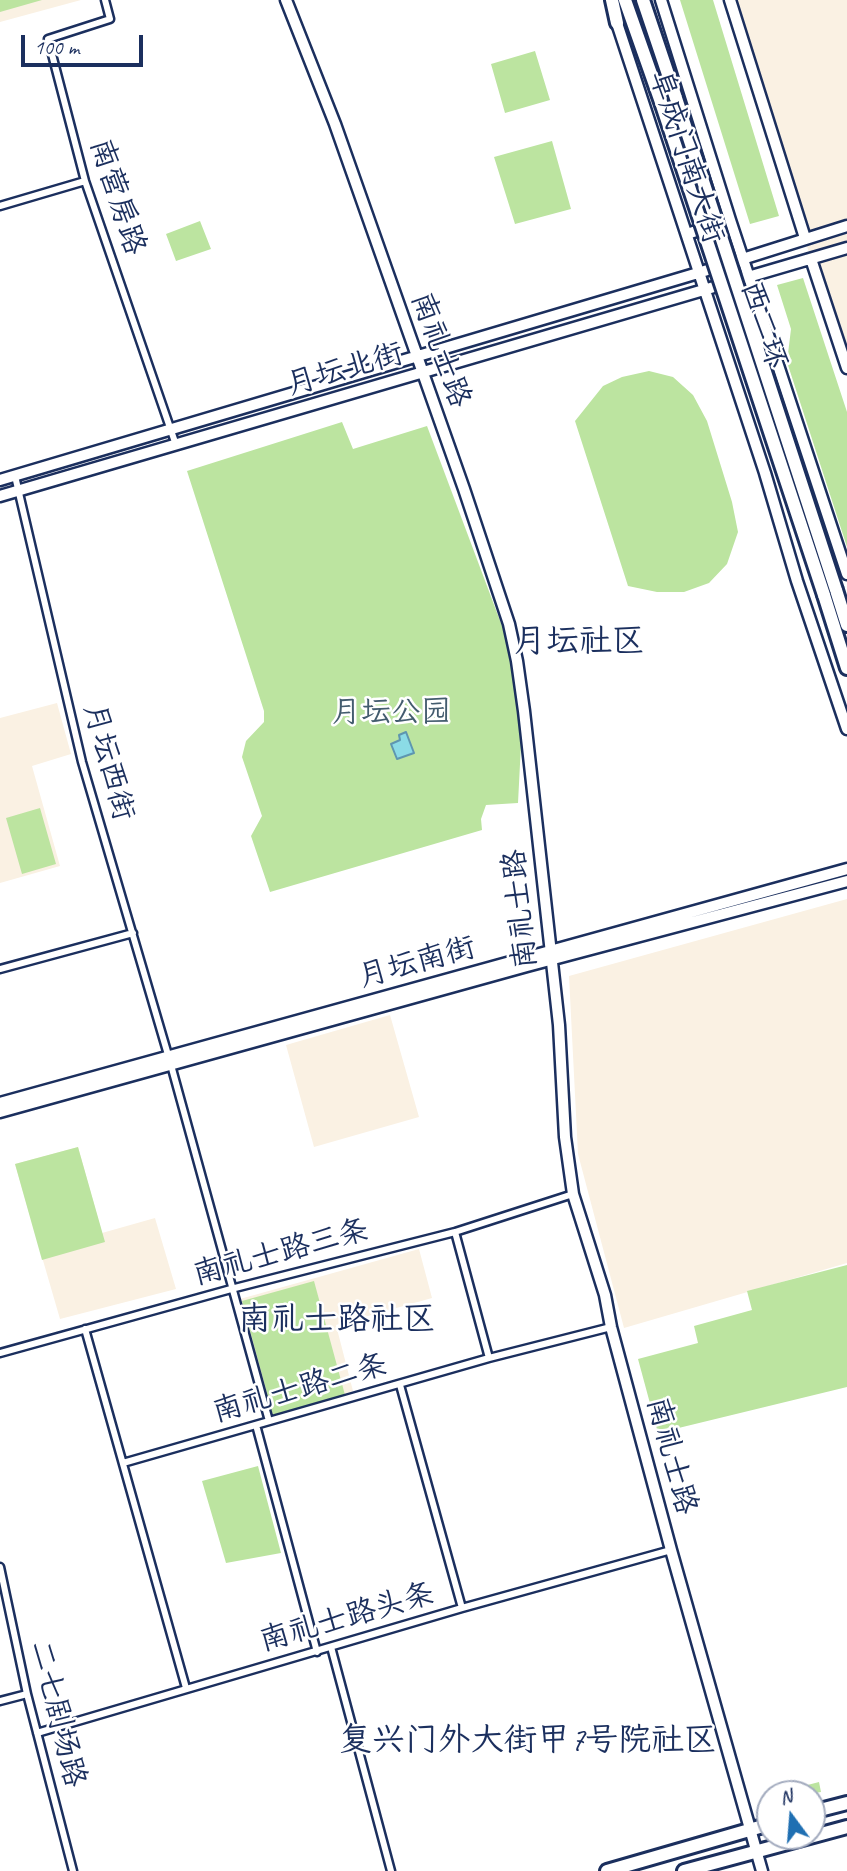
<!DOCTYPE html>
<html>
<head>
<meta charset="utf-8">
<style>
	body { margin:0 }
	#map { position:relative; width:847px; height:1871px; overflow:hidden; background:#fff; font-family:Caveat,sans-serif }
	canvas { display:block }
	.north { position:absolute; left:756px; top:1780px; width:70px; height:70px; box-sizing:border-box; background:#fff; border:2px solid #a4acbf; border-radius:50%; rotate:344deg; font-size:19px; font-weight:700; line-height:28px; text-align:center; color:#1b2f5e }
	.north::after { content:''; display:block; margin:auto; width:24px; height:32px; background:#1f6fb2; clip-path:polygon(50% 0,100% 100%,50% 72%,0 100%) }
	.scale { position:absolute; left:21px; top:35px; width:122px; height:32px; box-sizing:border-box; border:4px solid #1b2f5e; border-top:0; padding-left:9px; font-size:21px; line-height:24px; white-space:nowrap; color:#1b2f5e; -webkit-text-stroke:5px #fff; paint-order:stroke }
</style>
</head>
<body>
<div id="map">
<canvas width="847" height="1871"></canvas>
<div class="north">N</div>
<div class="scale">100 m</div>
</div>
<script>
const context = document.querySelector('canvas').getContext('2d');
context.lineJoin = 'round';
function fillPath(path, color) {
  context.fillStyle = color;
  context.fill(path, 'evenodd');
}
function shape(rows) {
  const path = new Path2D();
  for (const r of rows) {
    path.moveTo(r[0], r[1]);
    for (let i = 2; i < r.length; i += 2) path.lineTo(r[i], r[i + 1]);
  }
  return path;
}
function stroke(path, color, width, dash) {
  context.strokeStyle = color;
  context.lineWidth = width;
  context.lineCap = dash ? 'butt' : 'round';
  context.setLineDash(dash || []);
  context.stroke(path);
}
function write(font, color, halo, rows, align = 'center') {
  context.font = font + ' Caveat,"LXGW WenKai TC",sans-serif';
  context.lineWidth = 5;
  context.setLineDash([]);
  context.textBaseline = 'middle';
  context.strokeStyle = halo;
  context.fillStyle = color;
  for (const [text, x, y, turn = 0] of rows) {
    context.save();
    context.translate(x, y);
    context.rotate((+turn || 0) * Math.PI / 180);
    context.textAlign = isNaN(turn) ? turn : align;
    if (halo) context.strokeText(text, 0, 0);
    context.fillText(text, 0, 0);
    context.restore();
  }
}
fillPath(shape([
	[0,0,81,0,0,22],
	[730,0,847,0,847,370,811,259],
	[57,703,71,754,32,766,60,866,0,883,0,718],
	[847,899,847,1263,624,1328,578,1154,569,976],
	[390,1015,419,1117,314,1147,286,1045],
	[78,1147,102,1233,155,1218,176,1289,60,1319,15,1164],
	[419,1249,432,1298,336,1325,353,1391,272,1417,240,1299]
]), '#faf1e3');
fillPath(shape([
	[0,0,42,0,0,12],
	[680,0,713,0,779,216,750,224],
	[535,51,550,100,505,113,491,64],
	[552,141,571,209,515,224,494,157],
	[200,221,211,249,176,261,166,234],
	[803,278,847,412,847,547,787,362,791,329,777,285],
	[649,371,673,377,693,395,707,421,732,502,738,532,727,564,709,583,684,592,657,592,628,586,575,421,603,386,622,377],
	[342,422,353,449,427,426,505,634,522,725,518,803,486,805,481,819,482,830,270,892,251,836,262,816,242,757,246,741,264,722,264,711,187,471],
	[40,808,56,864,22,874,6,818],
	[78,1147,105,1242,42,1260,15,1164],
	[847,1265,847,1387,658,1433,638,1359,698,1343,694,1326,752,1310,747,1291],
	[314,1281,345,1395,273,1415,242,1301],
	[258,1466,281,1553,226,1563,202,1481],
	[819,1782,821,1792,810,1794,773,1794]
]), '#bce4a0');
const water = shape([
	[406,732,414,753,397,759,391,744,400,740,399,735,406,732]
]);
fillPath(water, '#8bdbe6');
stroke(water, '#5e96b0', 2);
const street = shape([
	[105,0,110,19,48,39,85,181,176,445],
	[0,206,85,181],
	[15,476,82,762,171,1065,269,1421],
	[0,969,133,933],
	[455,1232,489,1358],
	[85,1329,186,1688],
	[0,1353,231,1289,455,1232,573,1194],
	[400,1385,462,1608],
	[256,1425,317,1652],
	[123,1463,489,1358,611,1327],
	[0,1567,27,1694,73,1871],
	[331,1647,391,1871],
	[0,1701,27,1694],
	[37,1733,462,1608,671,1550]
]);
const secondary = shape([
	[286,0,335,124,464,489,509,624,517,661,524,711,559,1025,565,1137,573,1194,605,1295,611,1327,671,1550,762,1871],
	[661,0,730,220,847,574],
	[730,0,805,238],
	[615,17,765,473,797,581,847,729],
	[687,234,730,220],
	[811,259,847,368],
	[0,480,698,273,847,226],
	[0,496,847,248],
	[0,1103,847,869],
	[0,1112,527,966,847,881]
]);
const highway = shape([
	[612,0,617,23],
	[625,0,662,105],
	[643,0,676,98],
	[836,590,847,625],
	[824,595,847,668],
	[812,1812,847,1803],
	[607,1871,770,1824],
	[684,1871,847,1827]
]);
stroke(street, '#1b2f5e', 11);
stroke(secondary, '#1b2f5e', 15);
stroke(highway, '#1b2f5e', 18);
stroke(street, '#fff', 6);
stroke(secondary, '#fff', 10);
stroke(highway, '#fff', 12);
const highwayBridge = shape([
	[676,98,836,590],
	[662,105,824,595]
]);
stroke(highwayBridge, '#1b2f5e', 18, []);
stroke(highwayBridge, '#fff', 12);
write('30px', '#1b2f5e', '#fff', [
	["阜成门南大街",686,157,72],
	["南营房路",117,197,72],
	["西二环",763,325,72],
	["南礼士路",440,350,70],
	["月坛北街",345,370,-16],
	["月坛西街",108,762,75],
	["南礼士路",521,909,-96],
	["月坛南街",417,963,-15],
	["南礼士路三条",281,1253,-15],
	["南礼士路二条",300,1389,-16],
	["南礼士路",671,1456,75],
	["南礼士路头条",347,1618,-16],
	["二七剧场路",57,1714,76]
]);
write('30px', '#435c6e', '#fff', [
	["月坛公园",391,713]
]);
write('33px', '#1b2f5e', '#fff', [
	["月坛社区",579,642],
	["南礼士路社区",337,1320],
	["复兴门外大街甲7号院社区",528,1741]
]);
</script>
</body>
</html>
